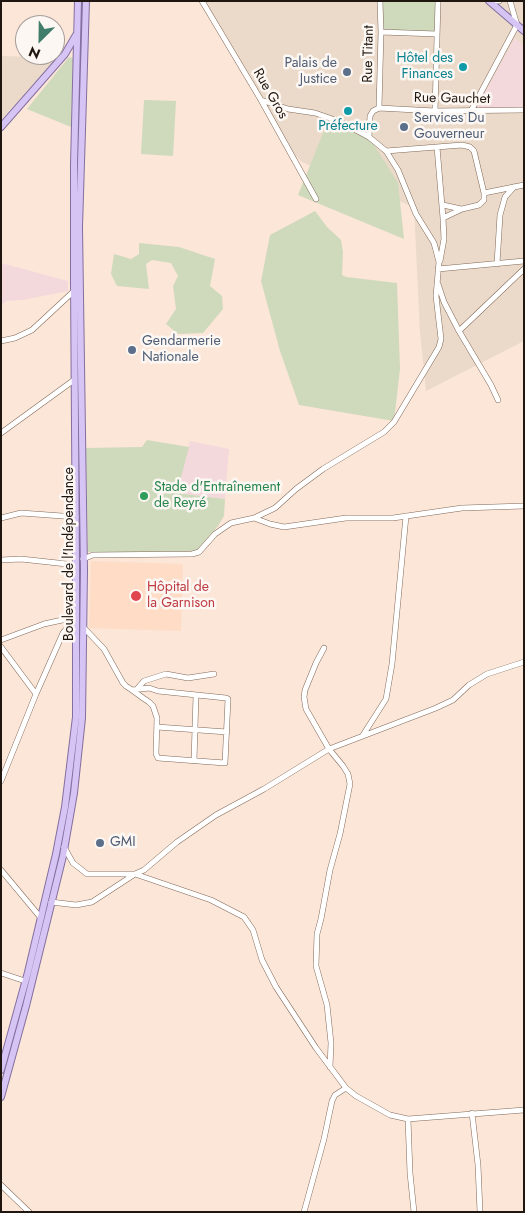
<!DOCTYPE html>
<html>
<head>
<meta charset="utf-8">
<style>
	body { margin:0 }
	#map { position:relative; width:525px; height:1213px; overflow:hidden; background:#fce6d8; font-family:Jost,sans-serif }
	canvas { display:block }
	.frame { position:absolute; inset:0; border:2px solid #201610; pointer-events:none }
	.north { position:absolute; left:15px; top:15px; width:50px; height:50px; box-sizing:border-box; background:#fdf7f3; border:1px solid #a59d98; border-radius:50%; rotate:203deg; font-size:14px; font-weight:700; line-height:20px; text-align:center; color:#201610 }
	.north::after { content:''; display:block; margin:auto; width:18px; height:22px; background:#407e6b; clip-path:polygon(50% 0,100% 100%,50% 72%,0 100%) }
</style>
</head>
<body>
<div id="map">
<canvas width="525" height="1213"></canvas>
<div class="frame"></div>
<div class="north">N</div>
</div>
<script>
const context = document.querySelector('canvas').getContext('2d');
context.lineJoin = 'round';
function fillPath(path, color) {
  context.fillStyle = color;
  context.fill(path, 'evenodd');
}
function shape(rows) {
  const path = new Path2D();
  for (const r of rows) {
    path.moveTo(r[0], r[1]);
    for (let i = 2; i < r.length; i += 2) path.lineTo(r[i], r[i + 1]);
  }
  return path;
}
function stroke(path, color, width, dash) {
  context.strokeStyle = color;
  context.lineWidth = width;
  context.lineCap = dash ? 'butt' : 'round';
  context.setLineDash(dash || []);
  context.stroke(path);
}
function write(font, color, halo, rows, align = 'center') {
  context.font = font + ' Jost,sans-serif';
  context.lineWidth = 5;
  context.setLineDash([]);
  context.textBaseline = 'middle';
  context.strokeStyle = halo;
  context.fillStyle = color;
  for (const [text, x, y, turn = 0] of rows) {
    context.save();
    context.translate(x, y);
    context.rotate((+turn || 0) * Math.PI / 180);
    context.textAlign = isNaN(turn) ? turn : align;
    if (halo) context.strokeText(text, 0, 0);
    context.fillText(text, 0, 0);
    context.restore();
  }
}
fillPath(shape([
	[201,1,524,1,524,341,426,391,420,332,414,207,341,179,302,162,284,144],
	[1,56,57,58,1,120]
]), '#ebdac9');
fillPath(shape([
	[91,561,183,564,181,631,89,628]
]), '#ffdcc6');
fillPath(shape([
	[515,38,524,46,524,108,476,108],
	[1,263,68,281,68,291,23,300,6,301,1,306],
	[190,441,229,449,225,499,177,493]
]), '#f4d9dc');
fillPath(shape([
	[381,1,438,1,437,34,381,32],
	[69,57,73,58,71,127,27,109],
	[144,100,176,101,173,156,141,154],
	[328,121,369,137,398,183,404,239,298,195],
	[315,211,327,227,341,240,343,252,342,275,346,277,397,283,400,369,394,421,299,405,280,351,261,281,270,235],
	[139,243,179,247,215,259,210,286,222,296,223,309,203,333,178,334,166,324,176,309,173,286,178,276,171,263,152,260,146,264,149,289,117,286,111,274,114,254,131,259,139,254],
	[147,440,189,447,177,493,225,499,224,516,218,526,196,551,185,552,88,552,86,448,142,447]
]), '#cfd9bc');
const minor = shape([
	[202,1,261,100,316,199],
	[496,1,499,1],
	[381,32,437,34],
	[379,108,435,111,524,110],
	[379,108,381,32,380,1],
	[435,111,438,1],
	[471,111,517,25,510,1],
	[369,137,370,116,373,111,379,108],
	[437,147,443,218,444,239,440,261],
	[386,151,462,145,470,147,474,151,484,193,484,200,479,205,462,209,443,218],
	[484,193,524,185],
	[443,205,461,209],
	[497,264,500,215,505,197,514,187],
	[438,269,524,261],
	[438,284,444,302,459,331,491,385,498,400],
	[459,331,524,269],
	[1,341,15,338,32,330,74,291],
	[1,433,74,380],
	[1,518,21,513,76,517],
	[254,518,270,524,284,527,346,518,393,518,462,508,524,506],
	[83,559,93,555,192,554,199,552,215,534,231,523,254,518,275,508,296,489,323,469,384,432,394,422,439,347,441,339,436,296,439,262,434,243,416,214,398,170,386,151,369,137,341,122,315,113,288,109,261,100],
	[1,560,21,559,76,565],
	[84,628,104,649,123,683,126,686,132,690,143,698,149,702,153,706,157,718,156,754,158,758,225,763,228,699,226,698,158,691,149,688,132,690],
	[1,640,44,624,76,617],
	[1,647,36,694],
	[324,648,316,663,305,690,304,697,306,709,329,749,343,766,348,774,350,784,340,834,330,870,321,919,317,934,316,966,327,1005,331,1043,330,1067],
	[138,688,144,681,166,674,188,678,214,674],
	[157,727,227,732],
	[363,735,386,699,392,664,406,516],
	[194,761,196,695],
	[1,781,36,694,63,633,73,621,76,620],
	[64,847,73,863,87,874,135,874,211,900,244,917,253,930,262,960,276,987,316,1048,346,1088,356,1096,390,1115,408,1119,524,1110],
	[1,870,41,918],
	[51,902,76,905,92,902,135,874,144,870,177,842,216,815,264,789,329,749,436,708,453,700,469,685,487,674,524,662],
	[1,973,25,981],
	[472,1113,478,1165,480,1212],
	[408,1119,410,1173,414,1212],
	[1,1185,29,1212],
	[304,1212,324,1139,332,1101,335,1095,346,1088]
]);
const major = shape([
	[489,1,524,31],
	[1,127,65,54,76,35],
	[1,1070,28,972,56,854,65,807,76,717,76,570,74,282,74,165,78,1],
	[1,1097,26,1006,63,856,74,793,82,718,84,570,79,227,86,1]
]);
stroke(minor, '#816959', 6);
stroke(major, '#846f9f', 8);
stroke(minor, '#fff', 5);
stroke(major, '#d6c5f4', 6);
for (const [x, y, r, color] of [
	[463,67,5,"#0f9aa8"],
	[347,72,5,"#5c6f8a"],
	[348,111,5,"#0f9aa8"],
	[404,127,5,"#5c6f8a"],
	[132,350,5,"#5c6f8a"],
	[144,496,5,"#2e9e5b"],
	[136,596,6,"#e0444e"],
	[100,843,5,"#5c6f8a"]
]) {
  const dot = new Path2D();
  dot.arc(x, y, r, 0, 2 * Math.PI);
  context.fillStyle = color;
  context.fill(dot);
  stroke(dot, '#fdf7f3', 2);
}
write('14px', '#201610', '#fdf7f3', [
	["Rue Titant",369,54,-89],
	["Rue Gros",270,94,60],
	["Rue Gauchet",452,99,1],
	["Boulevard de l'Indépendance",70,554,-90]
]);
write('14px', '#0d838f', '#fdf7f3', [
	["Hôtel des",453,59],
	["Finances",453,75],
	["Préfecture",348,127,"center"]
], 'right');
write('14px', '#4e5e75', '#fdf7f3', [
	["Palais de",337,64,"right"],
	["Justice",337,80,"right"],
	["Services Du",414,119],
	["Gouverneur",414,135],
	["Gendarmerie",142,342],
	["Nationale",142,358],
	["GMI",110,843]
], 'left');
write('14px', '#27864d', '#fdf7f3', [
	["Stade d'Entraînement",154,488],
	["de Reyré",154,504]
], 'left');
write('14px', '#be3a42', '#fdf7f3', [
	["Hôpital de",147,588],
	["la Garnison",147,604]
], 'left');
</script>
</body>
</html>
